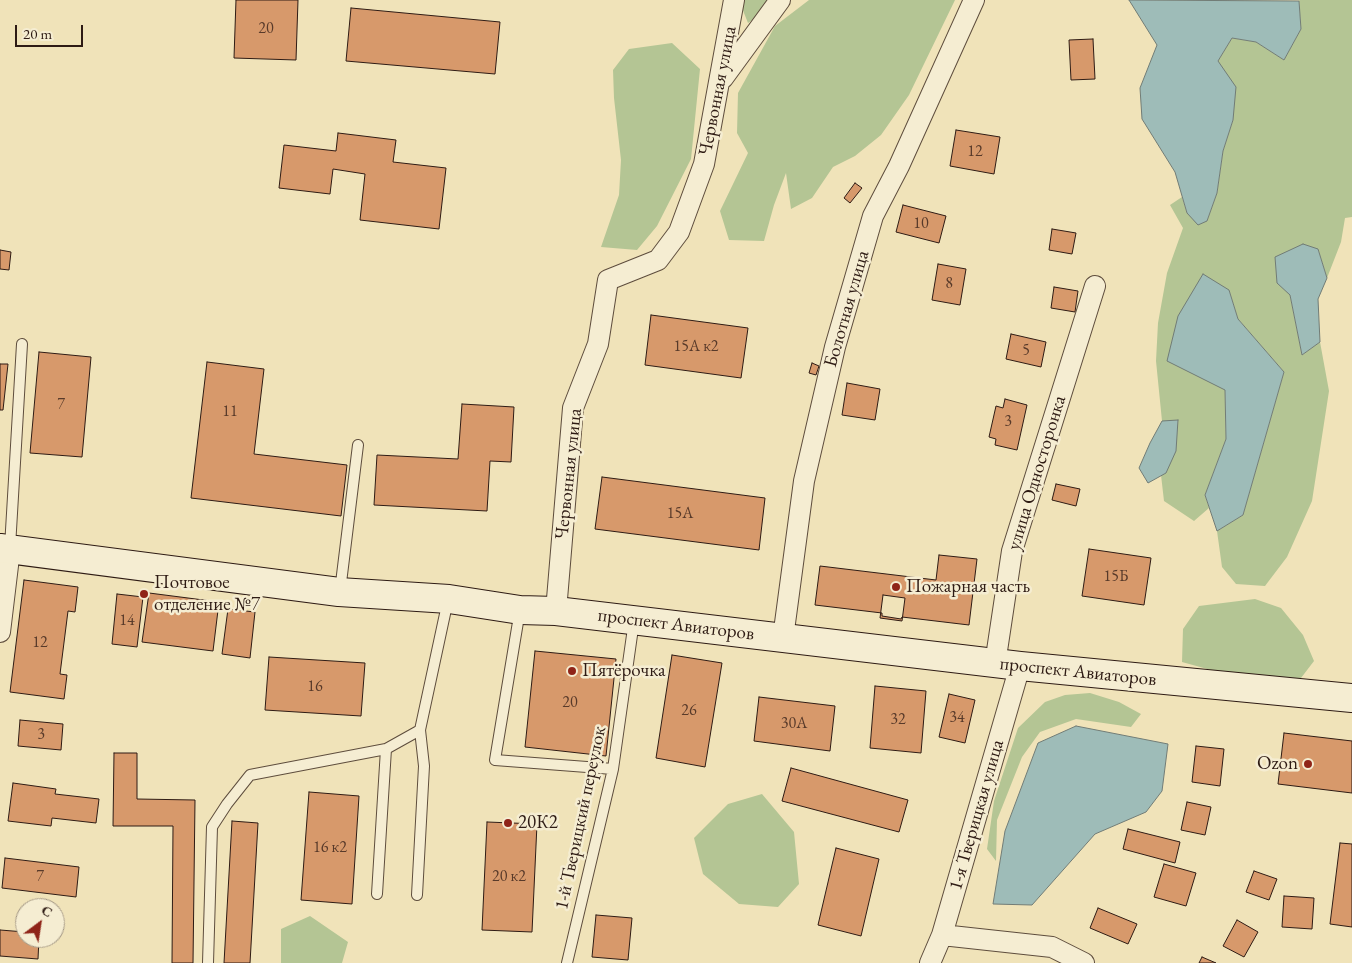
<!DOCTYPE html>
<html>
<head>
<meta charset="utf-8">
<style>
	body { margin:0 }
	#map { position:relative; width:1352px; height:963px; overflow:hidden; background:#f0e3b9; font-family:"EB Garamond",serif }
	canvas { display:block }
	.north { position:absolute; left:15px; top:898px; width:50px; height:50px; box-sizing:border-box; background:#f5edd2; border:1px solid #a59986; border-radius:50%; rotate:31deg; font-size:14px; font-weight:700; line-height:20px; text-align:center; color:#2e1b14 }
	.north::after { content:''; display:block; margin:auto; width:18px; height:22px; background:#8f2418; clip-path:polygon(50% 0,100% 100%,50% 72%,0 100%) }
	.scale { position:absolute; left:15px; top:25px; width:68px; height:22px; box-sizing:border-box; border:2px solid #2e1b14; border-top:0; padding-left:6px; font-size:15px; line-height:18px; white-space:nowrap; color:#2e1b14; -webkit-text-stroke:4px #f5edd2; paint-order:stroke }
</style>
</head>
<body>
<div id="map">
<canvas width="1352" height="963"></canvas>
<div class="north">С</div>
<div class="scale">20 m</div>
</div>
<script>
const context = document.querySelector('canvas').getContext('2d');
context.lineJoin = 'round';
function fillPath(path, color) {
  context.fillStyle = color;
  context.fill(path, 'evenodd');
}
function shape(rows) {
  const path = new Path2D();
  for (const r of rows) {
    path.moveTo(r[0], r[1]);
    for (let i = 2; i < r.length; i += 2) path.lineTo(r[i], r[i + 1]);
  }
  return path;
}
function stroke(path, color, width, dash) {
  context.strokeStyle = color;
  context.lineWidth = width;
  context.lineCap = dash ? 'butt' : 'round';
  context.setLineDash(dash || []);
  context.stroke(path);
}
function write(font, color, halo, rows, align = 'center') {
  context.font = font + ' "EB Garamond",serif';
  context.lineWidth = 5;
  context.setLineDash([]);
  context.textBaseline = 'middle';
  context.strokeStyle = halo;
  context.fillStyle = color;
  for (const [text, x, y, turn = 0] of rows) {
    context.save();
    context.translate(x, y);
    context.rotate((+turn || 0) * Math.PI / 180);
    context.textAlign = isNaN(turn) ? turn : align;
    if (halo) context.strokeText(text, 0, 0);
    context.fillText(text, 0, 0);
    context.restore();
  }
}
fillPath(shape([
	[744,0,770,0,760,15,748,23,742,8],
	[809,0,955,0,909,95,881,135,855,156,833,167,812,198,791,209,786,173,774,205,764,241,729,240,720,211,748,153,737,133,738,93,775,26],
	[1299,0,1352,0,1352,217,1345,218,1341,242,1327,278,1318,249,1290,295,1302,355,1320,342,1329,391,1312,501,1287,557,1265,586,1236,584,1222,567,1217,531,1243,515,1284,372,1238,319,1229,290,1225,390,1226,439,1205,495,1209,508,1194,521,1164,501,1161,475,1166,472,1178,421,1162,421,1156,361,1158,323,1167,273,1183,228,1170,205,1182,197,1187,213,1207,221,1217,193,1223,151,1233,120,1218,61,1232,38,1256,42,1284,60,1301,29],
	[672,43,700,69,691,159,657,226,637,250,601,247,619,195,621,160,614,98,613,70,629,49],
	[1255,599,1281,608,1303,635,1314,661,1301,678,1283,679,1211,670,1182,662,1183,629,1199,606],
	[1090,693,1119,702,1141,714,1131,727,1076,719,1040,732,1022,757,997,820,996,861,987,849,994,801,1018,728,1045,702,1065,695],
	[762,794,794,832,799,884,778,907,739,904,703,874,694,838,728,804],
	[310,916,348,942,342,963,281,963,281,929]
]), '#b4c594');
const water = shape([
	[1129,0,1299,1,1301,29,1284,60,1256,42,1232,38,1218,61,1236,87,1233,120,1223,151,1217,193,1207,221,1198,225,1187,213,1175,172,1142,119,1140,88,1157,45,1129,0],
	[1303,244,1318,249,1327,278,1318,299,1320,342,1302,355,1290,295,1277,283,1275,257,1303,244],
	[1203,274,1229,290,1238,319,1284,372,1243,515,1217,531,1205,495,1226,439,1225,390,1167,361,1178,316,1203,274],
	[1178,420,1176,451,1166,473,1148,483,1139,468,1150,443,1162,421,1178,420],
	[1076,726,1168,744,1162,791,1146,812,1095,834,1032,905,993,904,1005,831,1038,743,1076,726]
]);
fillPath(water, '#9ebcb8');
stroke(water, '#717c76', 1);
const building = shape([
	[236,0,298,0,296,60,234,58,236,0],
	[351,8,500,22,495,74,346,61,351,8],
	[1093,39,1095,79,1071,80,1069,40,1093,39],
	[956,130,1000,137,994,174,950,166,956,130],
	[338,133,396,140,393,162,446,168,439,229,360,220,365,174,333,169,330,194,279,188,284,145,336,151,338,133],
	[855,183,862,188,850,203,844,198,855,183],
	[903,205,946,216,939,243,896,232,903,205],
	[1052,229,1076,233,1072,254,1049,250,1052,229],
	[0,250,11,252,9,270,0,269,0,250],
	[938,264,966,269,960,305,932,300,938,264],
	[1054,287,1078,291,1075,312,1051,308,1054,287],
	[651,315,748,328,741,378,645,365,651,315],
	[1011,334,1046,342,1041,367,1006,359,1011,334],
	[39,352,91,357,82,457,30,453,39,352],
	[207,362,264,369,254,454,347,465,341,516,191,498,207,362],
	[812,363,819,366,816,375,809,373,812,363],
	[0,364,8,364,3,410,0,410,0,364],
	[847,383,880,389,875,420,842,415,847,383],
	[1005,399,1027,405,1017,450,995,445,996,439,989,437,996,406,1003,408,1005,399],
	[462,404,514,407,511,462,490,461,487,511,374,505,377,455,458,459,462,404],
	[602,477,765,498,759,550,595,529,602,477],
	[1056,484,1080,489,1076,506,1052,500,1056,484],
	[1089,549,1151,558,1144,605,1082,596,1089,549],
	[939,555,977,559,969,625,902,617,901,619,882,616,882,613,815,605,820,566,936,580,939,555],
	[24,580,78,587,75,612,68,611,60,674,67,675,64,699,10,692,24,580],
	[149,593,219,602,213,651,142,642,149,593],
	[117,594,143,597,137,647,112,644,117,594],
	[883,595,905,598,902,621,880,618,883,595],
	[228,609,255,612,250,658,222,654,228,609],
	[535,651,616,659,606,756,525,747,535,651],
	[672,655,722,663,705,767,656,758,672,655],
	[269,657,365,663,361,716,265,710,269,657],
	[875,686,926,691,921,753,870,748,875,686],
	[949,694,975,700,965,743,939,737,949,694],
	[759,697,835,706,830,751,754,741,759,697],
	[20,720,63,724,61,750,18,746,20,720],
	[1284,733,1352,741,1352,793,1278,784,1284,733],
	[1196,746,1224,749,1220,786,1192,782,1196,746],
	[114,753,137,753,137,799,195,800,193,963,172,963,173,826,113,826,114,753],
	[791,768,908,800,899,832,782,801,791,768],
	[13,783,56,789,55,794,99,799,96,823,52,818,51,826,8,821,13,783],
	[309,792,359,796,352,904,301,900,309,792],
	[1187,802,1211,807,1205,835,1181,830,1187,802],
	[232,821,258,823,250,963,224,963,232,821],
	[487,822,537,824,532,932,482,930,487,822],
	[1128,829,1180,842,1175,863,1123,849,1128,829],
	[1340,843,1352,844,1352,927,1330,924,1340,843],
	[836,848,879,859,861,936,818,925,836,848],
	[5,858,79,867,76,897,2,888,5,858],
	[1164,864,1196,873,1186,906,1154,897,1164,864],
	[1254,871,1277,879,1269,900,1246,892,1254,871],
	[1284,896,1314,898,1312,929,1282,927,1284,896],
	[1098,908,1137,924,1128,944,1090,928,1098,908],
	[596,915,632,918,628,960,592,957,596,915],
	[1237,920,1258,932,1244,957,1223,946,1237,920],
	[0,930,25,932,25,938,39,938,38,959,0,956,0,930],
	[1202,957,1216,963,1199,963,1202,957]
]);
fillPath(building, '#d7996b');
stroke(building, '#2e1b14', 1);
const lane = shape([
	[10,547,22,344],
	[340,591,358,445],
	[520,610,495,760,613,769],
	[377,894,386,749],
	[417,895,424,766,420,730],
	[208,963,212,827,227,804,250,775,386,749,420,730,448,600],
	[567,963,613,769,634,621]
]);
const street = shape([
	[723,78,780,0],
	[556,611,573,408,598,344,608,280,658,260,679,232,704,164,734,0],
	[0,632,10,549],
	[783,638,804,481,835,347,873,216,899,166,974,0],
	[995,664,1012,551,1095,286],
	[942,935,1052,947,1084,963],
	[930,963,942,935,1020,666]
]);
const secondary = shape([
	[0,548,339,592,449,599,520,610,556,611,1020,666,1352,698]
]);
stroke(lane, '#5e4d3d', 12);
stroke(street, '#5e4d3d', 22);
stroke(secondary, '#2e1b14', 30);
stroke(lane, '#f5edd2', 10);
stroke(street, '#f5edd2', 20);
stroke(secondary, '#f5edd2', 28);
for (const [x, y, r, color] of [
	[896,587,5,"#8f2418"],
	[144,594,5,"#8f2418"],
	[572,671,5,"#8f2418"],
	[1308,764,5,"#8f2418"],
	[508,823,5,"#8f2418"]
]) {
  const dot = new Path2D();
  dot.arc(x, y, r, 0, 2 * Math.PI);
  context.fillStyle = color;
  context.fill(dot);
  stroke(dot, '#f5edd2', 2);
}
write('16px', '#583a2a', null, [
	["20",266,29],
	["12",975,152],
	["10",921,224],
	["8",949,284],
	["15А к2",696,347],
	["5",1026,351],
	["7",61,405],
	["11",230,412],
	["3",1008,422],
	["15А",680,514],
	["15Б",1116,577],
	["14",127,621],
	["12",40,643],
	["16",315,687],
	["20",570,703],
	["26",689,711],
	["34",957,718],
	["32",898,720],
	["30А",794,724],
	["3",41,735],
	["16 к2",330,848],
	["7",40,877],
	["20 к2",509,877]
]);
write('19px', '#2e1b14', '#f5edd2', [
	["Червонная улица",718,91,-79],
	["Болотная улица",847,309,-74],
	["улица Односторонка",1037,473,-73],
	["Червонная улица",569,474,-84],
	["проспект Авиаторов",676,625,7],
	["проспект Авиаторов",1078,672,6],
	["1-я Тверицкая улица",977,815,-74],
	["1-й Тверицкий переулок",581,818,-78]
]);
write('19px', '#2e1b14', '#f5edd2', [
	["Почтовое",154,583],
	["отделение №7",154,605],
	["Пожарная часть",906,587],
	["Пятёрочка",582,671],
	["Ozon",1298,764,"right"],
	["20К2",518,823]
], 'left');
</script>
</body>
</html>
